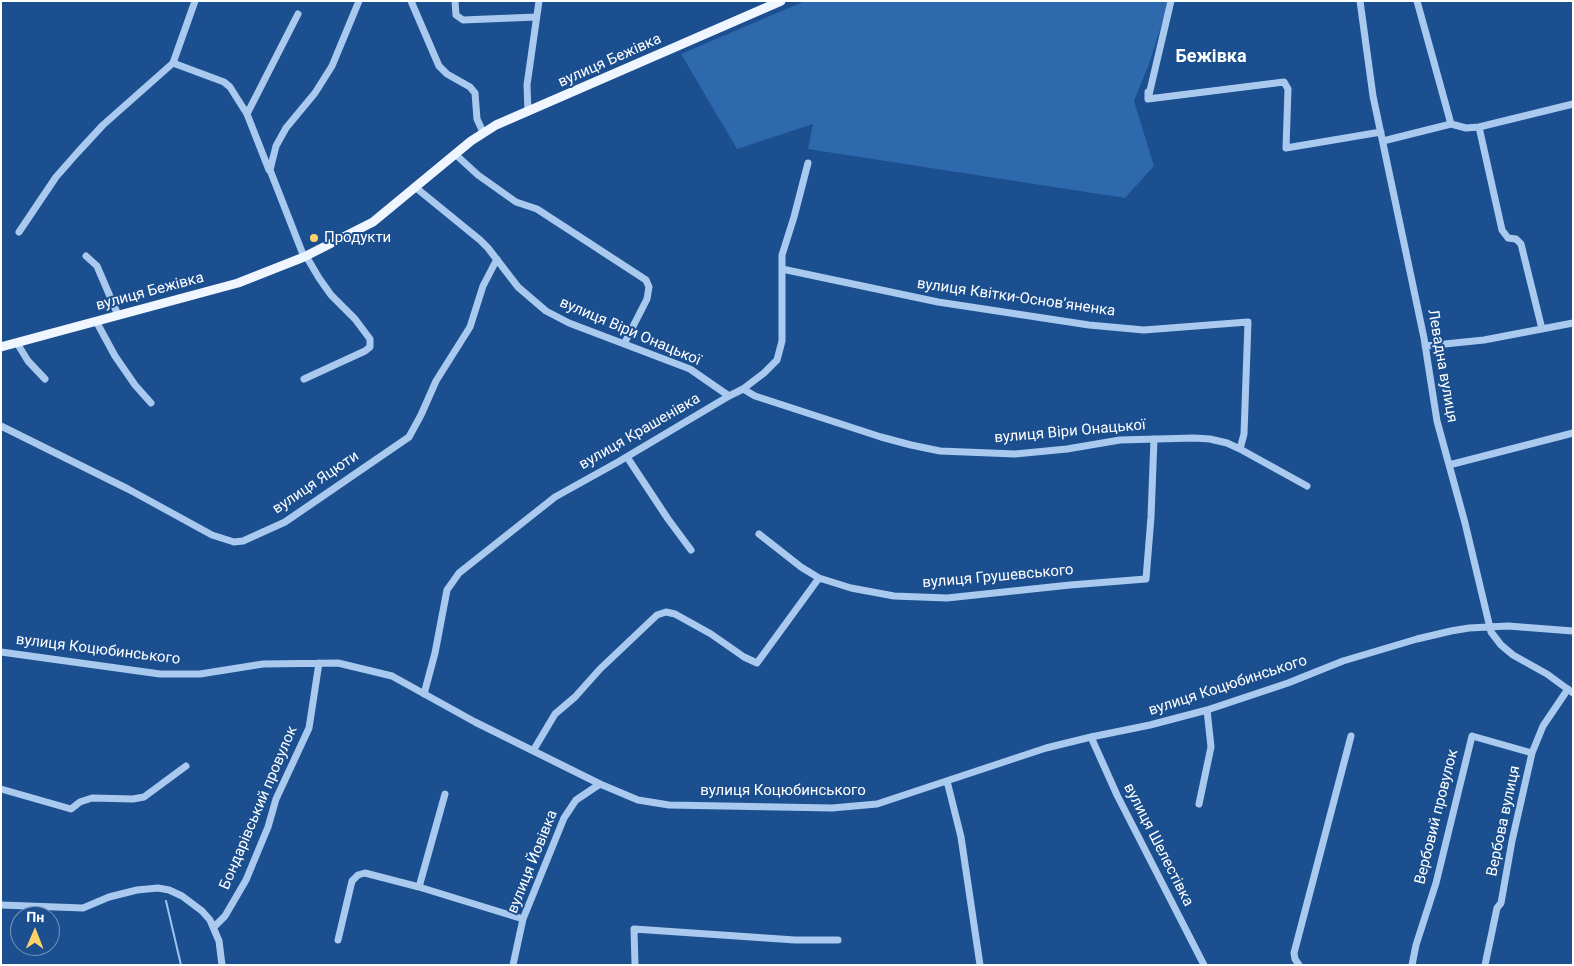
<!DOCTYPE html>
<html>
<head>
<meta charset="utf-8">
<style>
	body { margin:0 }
	#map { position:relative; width:1574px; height:966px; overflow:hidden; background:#1b4f8f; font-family:Roboto,sans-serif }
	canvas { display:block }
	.frame { position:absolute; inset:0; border:2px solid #fff; pointer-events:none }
	.north { position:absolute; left:10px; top:906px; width:50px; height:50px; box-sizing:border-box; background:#1b4f8f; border:1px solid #7695bc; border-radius:50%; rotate:1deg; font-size:14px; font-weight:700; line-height:20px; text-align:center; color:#fff }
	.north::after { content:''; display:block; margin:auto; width:18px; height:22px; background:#ffd166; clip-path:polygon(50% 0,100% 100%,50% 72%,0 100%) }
</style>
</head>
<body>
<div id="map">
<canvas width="1574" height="966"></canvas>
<div class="frame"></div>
<div class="north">Пн</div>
</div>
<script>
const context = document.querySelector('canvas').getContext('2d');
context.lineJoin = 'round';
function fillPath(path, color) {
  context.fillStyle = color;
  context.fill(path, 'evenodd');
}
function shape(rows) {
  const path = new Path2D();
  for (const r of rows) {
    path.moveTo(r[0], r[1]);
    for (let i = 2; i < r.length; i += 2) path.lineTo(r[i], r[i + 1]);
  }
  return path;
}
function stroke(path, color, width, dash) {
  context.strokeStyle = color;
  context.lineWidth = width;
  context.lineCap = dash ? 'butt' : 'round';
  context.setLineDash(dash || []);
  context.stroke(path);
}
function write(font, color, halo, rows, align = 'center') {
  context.font = font + ' Roboto,sans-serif';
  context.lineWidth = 4;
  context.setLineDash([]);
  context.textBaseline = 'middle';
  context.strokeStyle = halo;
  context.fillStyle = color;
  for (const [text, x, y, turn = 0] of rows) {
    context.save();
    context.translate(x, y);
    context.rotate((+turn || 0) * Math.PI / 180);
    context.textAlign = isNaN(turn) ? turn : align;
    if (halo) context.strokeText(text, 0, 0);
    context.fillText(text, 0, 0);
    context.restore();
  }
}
fillPath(shape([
	[805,1,1169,1,1149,64,1134,101,1154,166,1125,198,808,149,813,124,737,149,681,54]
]), '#2e69ad');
stroke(shape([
	[166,901,181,965]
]), '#9cc4f0', 2);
stroke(shape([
	[195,1,173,63,224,82,230,87,247,114,269,170],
	[411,1,439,66,447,74,470,87,475,93,477,119,483,132],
	[455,1,456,15,463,20,536,17],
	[1360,1,1373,96,1424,338,1437,421,1465,523,1491,632,1501,645,1513,655,1547,674,1573,693],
	[1417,1,1451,124,1466,128,1479,127,1573,104],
	[1148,92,1148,99,1171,1],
	[1148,99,1284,82,1288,89,1286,148,1381,132],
	[528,112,527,85,539,1],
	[247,114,298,14],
	[1479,127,1502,230,1508,238,1516,239,1521,244,1542,329],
	[1383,141,1451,124],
	[455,154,478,175,516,202,537,209,646,280,649,287,647,299,624,344],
	[415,187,480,240,488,248,518,287,546,311,569,323,690,369,729,396],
	[19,232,56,177,78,152,103,125,173,63],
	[86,256,97,266,118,315],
	[304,257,270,170,276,146,286,128,315,93,332,66,359,1],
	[782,269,938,302,1089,325,1144,330,1248,322,1244,434,1240,449],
	[96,321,115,356,135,385,151,403],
	[17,343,28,361,45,379],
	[1425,346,1484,340,1573,323],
	[304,379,365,351,370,347,370,339,355,319,331,295,319,278,306,256],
	[743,389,755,396,881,437,911,445,940,451,1015,454,1067,449,1120,440,1194,438,1210,439,1227,443,1240,449,1307,486],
	[1,426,128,489,212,535,234,542,243,541,285,522,409,437,421,415,436,381,470,327,483,286,497,259],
	[627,457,668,519,691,550],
	[1449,465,1573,433],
	[759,534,801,567,819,578],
	[1,652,160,674,200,674,263,664,338,663,392,676,475,722,600,784,638,800,669,805,832,808,877,804,1046,748,1091,737,1150,725,1207,710,1288,683,1343,661,1417,639,1451,631,1469,628,1508,626,1573,631],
	[424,694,435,653,447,590,459,573,555,497,618,462,729,396,743,389,764,373,777,360,782,341,782,255,794,217,808,163],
	[1091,737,1117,795,1204,965],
	[533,751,555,714,575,697,600,669,657,615,666,612,675,614,711,634,744,657,757,663,819,578,851,588,894,596,947,598,1070,585,1146,579,1151,517,1154,439],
	[947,781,961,837,980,965],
	[1,789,71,809,80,802,92,798,133,799,144,797,186,766],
	[1199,804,1211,747,1207,710],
	[419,887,523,919],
	[1,905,83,908,109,897,137,890,158,888,169,890,182,896,202,911,210,920,219,941,222,965],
	[214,927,225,916,246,880,268,827,276,799,309,728,319,663],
	[338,940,352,881,358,875,365,873,419,887,445,794],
	[513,965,523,919,564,818,576,800,600,784],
	[635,965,634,929,795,940,838,940],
	[1299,965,1295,959,1294,953,1351,736],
	[1412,965,1416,945,1436,883,1472,736,1532,753],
	[1485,965,1497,908,1501,903,1512,841,1532,753,1543,726,1568,689]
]), '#a9c9ee', 7);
stroke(shape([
	[1,347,238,283,304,257,373,222,471,141,496,125,781,1]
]), '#f0f6ff', 9);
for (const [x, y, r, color] of [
	[314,238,5,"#ffd166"]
]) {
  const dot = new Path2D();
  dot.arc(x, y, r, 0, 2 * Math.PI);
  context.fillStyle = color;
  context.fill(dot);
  stroke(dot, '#1b4f8f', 2);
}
write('15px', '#fff', '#1b4f8f', [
	["вулиця Бежівка",610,61,-24],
	["вулиця Бежівка",150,292,-15],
	["вулиця Квітки-Основʼяненка",1016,298,8],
	["вулиця Віри Онацької",630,332,23],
	["Левадна вулиця",1442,366,80],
	["вулиця Крашенівка",640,432,-30],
	["вулиця Віри Онацької",1070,432,-5],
	["вулиця Яцюти",316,483,-34],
	["вулиця Грушевського",998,577,-5],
	["вулиця Коцюбинського",98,650,7],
	["вулиця Коцюбинського",1228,686,-18],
	["вулиця Коцюбинського",783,791],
	["Бондарівський провулок",259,808,-67],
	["Вербовий провулок",1437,817,-76],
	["Вербова вулиця",1504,821,-78],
	["вулиця Шелестівка",1158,845,63],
	["вулиця Йовівка",533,862,-68]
]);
write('15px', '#fff', '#1b4f8f', [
	["Продукти",324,238]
], 'left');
write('bold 18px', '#fff', '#1b4f8f', [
	["Бежівка",1211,57]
]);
</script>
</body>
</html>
